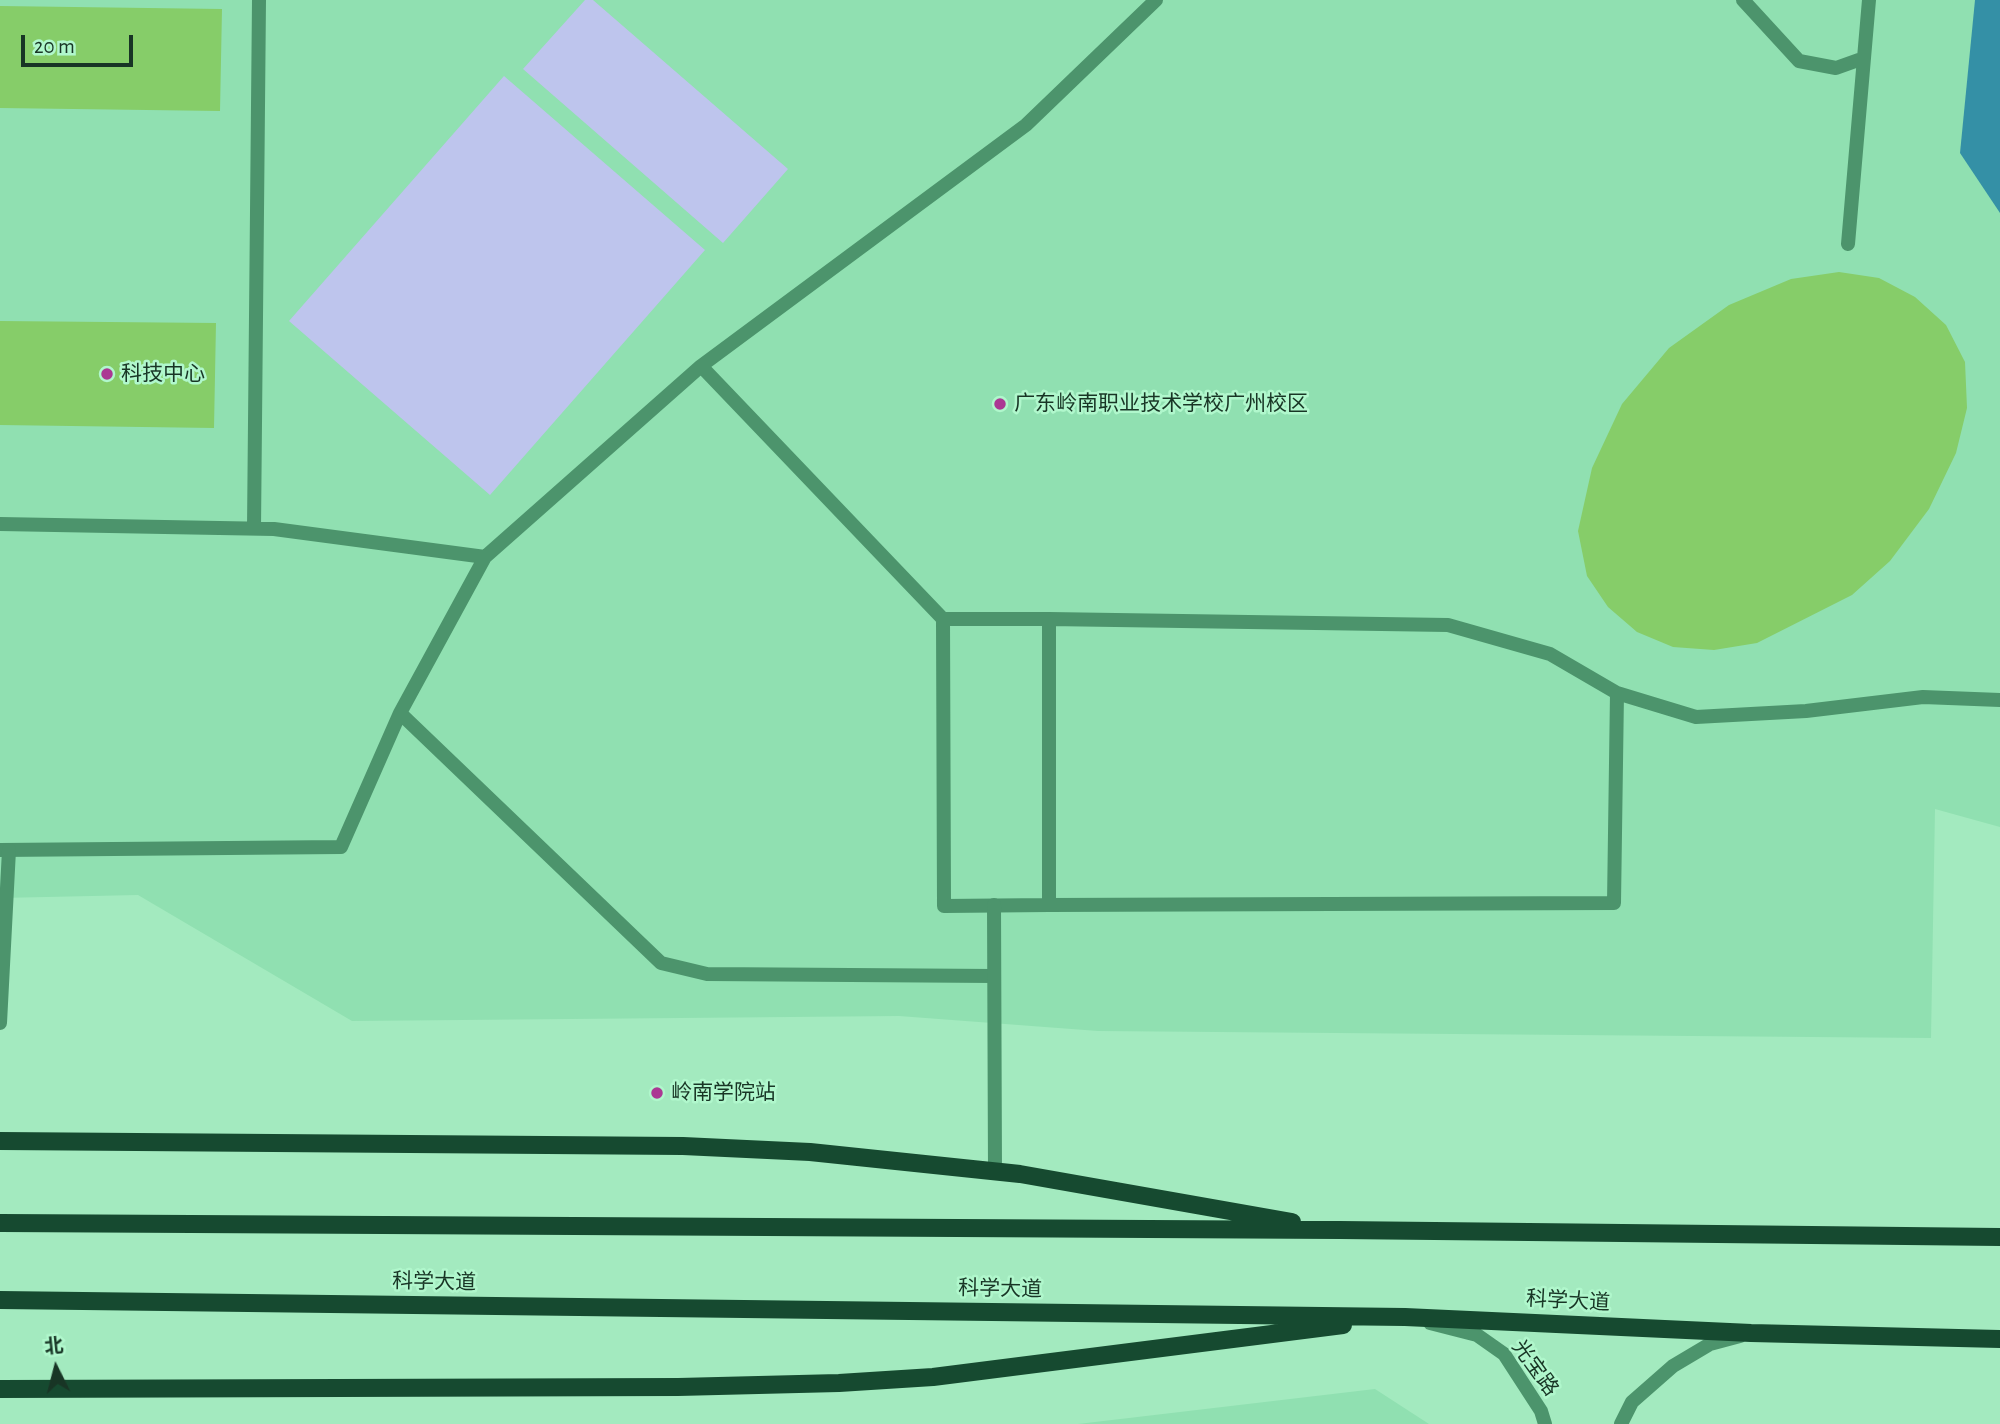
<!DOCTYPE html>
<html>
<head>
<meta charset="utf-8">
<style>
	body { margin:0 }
	#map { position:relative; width:2000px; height:1424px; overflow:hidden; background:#a3eabf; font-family:"Alegreya Sans","Noto Sans SC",sans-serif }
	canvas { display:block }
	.north { position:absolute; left:21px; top:1333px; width:70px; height:70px; -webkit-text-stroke:5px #b0f7cc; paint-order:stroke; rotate:354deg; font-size:19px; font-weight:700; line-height:28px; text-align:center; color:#183525 }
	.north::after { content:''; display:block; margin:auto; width:24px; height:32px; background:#183525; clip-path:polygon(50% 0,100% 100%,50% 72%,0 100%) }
	.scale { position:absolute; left:21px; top:35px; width:112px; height:32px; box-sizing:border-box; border:4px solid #183525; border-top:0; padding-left:9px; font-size:21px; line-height:24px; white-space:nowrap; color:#183525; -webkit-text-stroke:5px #b0f7cc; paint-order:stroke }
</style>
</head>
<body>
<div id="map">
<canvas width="2000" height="1424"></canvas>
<div class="north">北</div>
<div class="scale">20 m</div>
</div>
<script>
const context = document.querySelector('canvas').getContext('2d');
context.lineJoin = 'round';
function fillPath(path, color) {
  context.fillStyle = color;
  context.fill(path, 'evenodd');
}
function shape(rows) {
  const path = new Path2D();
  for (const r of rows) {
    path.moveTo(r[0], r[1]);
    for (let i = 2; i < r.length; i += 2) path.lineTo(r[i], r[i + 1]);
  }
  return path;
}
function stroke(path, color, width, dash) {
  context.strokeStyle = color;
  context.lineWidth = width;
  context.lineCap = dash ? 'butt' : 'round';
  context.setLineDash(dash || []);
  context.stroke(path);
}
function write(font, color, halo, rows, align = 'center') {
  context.font = font + ' "Alegreya Sans","Noto Sans SC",sans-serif';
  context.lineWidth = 5;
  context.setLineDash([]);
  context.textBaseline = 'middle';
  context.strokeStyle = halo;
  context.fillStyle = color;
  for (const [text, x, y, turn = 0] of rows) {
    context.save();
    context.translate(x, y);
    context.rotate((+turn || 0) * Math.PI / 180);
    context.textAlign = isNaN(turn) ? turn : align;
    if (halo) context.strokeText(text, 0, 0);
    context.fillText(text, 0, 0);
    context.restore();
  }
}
fillPath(shape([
	[0,0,2000,0,2000,827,1935,809,1931,1038,1098,1031,899,1016,352,1021,138,895,0,898],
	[1375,1389,1429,1424,1078,1424]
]), '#90e0b1');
fillPath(shape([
	[585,0,593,0,788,169,723,243,523,69],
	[504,76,705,250,490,495,289,321]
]), '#bec5ed');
fillPath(shape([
	[1975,0,2000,0,2000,213,1960,153]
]), '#3490a6');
fillPath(shape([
	[0,6,222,9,220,111,0,108],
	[1839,272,1879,278,1915,297,1946,325,1965,362,1967,408,1956,453,1929,509,1890,561,1852,595,1757,643,1714,650,1673,647,1637,632,1608,607,1587,576,1578,531,1592,468,1622,404,1669,348,1729,305,1791,279],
	[0,321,216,323,214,428,0,425]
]), '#86cd69');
stroke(shape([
	[1743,0,1799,61,1836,68,1864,58],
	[1848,244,1869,0],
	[701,366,943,619,944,906,1049,905,1049,619,943,619],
	[0,524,274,529,485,557,701,366,1026,125,1156,0],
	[254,528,259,0],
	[1049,619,1448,625,1550,654,1617,693,1696,717,1806,711,1923,697,2000,700],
	[400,713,661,963,707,974,994,976],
	[0,850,341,847,400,713,485,557],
	[1049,905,1614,903,1617,693]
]), '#4c946c', 14);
stroke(shape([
	[994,905,995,1172],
	[0,1023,9,850]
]), '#4c946c', 14);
stroke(shape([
	[1430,1323,1477,1335,1504,1354,1541,1411,1545,1424],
	[1621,1424,1632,1402,1673,1366,1710,1344,1740,1336]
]), '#4c946c', 14);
stroke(shape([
	[0,1141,683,1146,810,1152,1020,1174,1292,1222],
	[0,1223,1340,1230,2000,1237],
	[0,1300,1405,1317,1751,1333,2000,1339],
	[0,1389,678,1387,839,1383,933,1377,1343,1325]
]), '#164a30', 18);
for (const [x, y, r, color] of [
	[107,374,7,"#ab3893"],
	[1000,404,7,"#ab3893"],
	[657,1093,7,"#ab3893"]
]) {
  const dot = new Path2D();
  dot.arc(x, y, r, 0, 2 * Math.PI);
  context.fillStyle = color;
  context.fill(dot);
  stroke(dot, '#b0f7cc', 2.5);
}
write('21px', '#183525', '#b0f7cc', [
	["科技中心",121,374],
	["广东岭南职业技术学校广州校区",1014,404],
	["岭南学院站",671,1093]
], 'left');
write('21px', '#183525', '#b0f7cc', [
	["科学大道",434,1282,1],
	["科学大道",1000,1289,1],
	["科学大道",1568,1301,3],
	["光宝路",1535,1368,54]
]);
</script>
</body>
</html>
